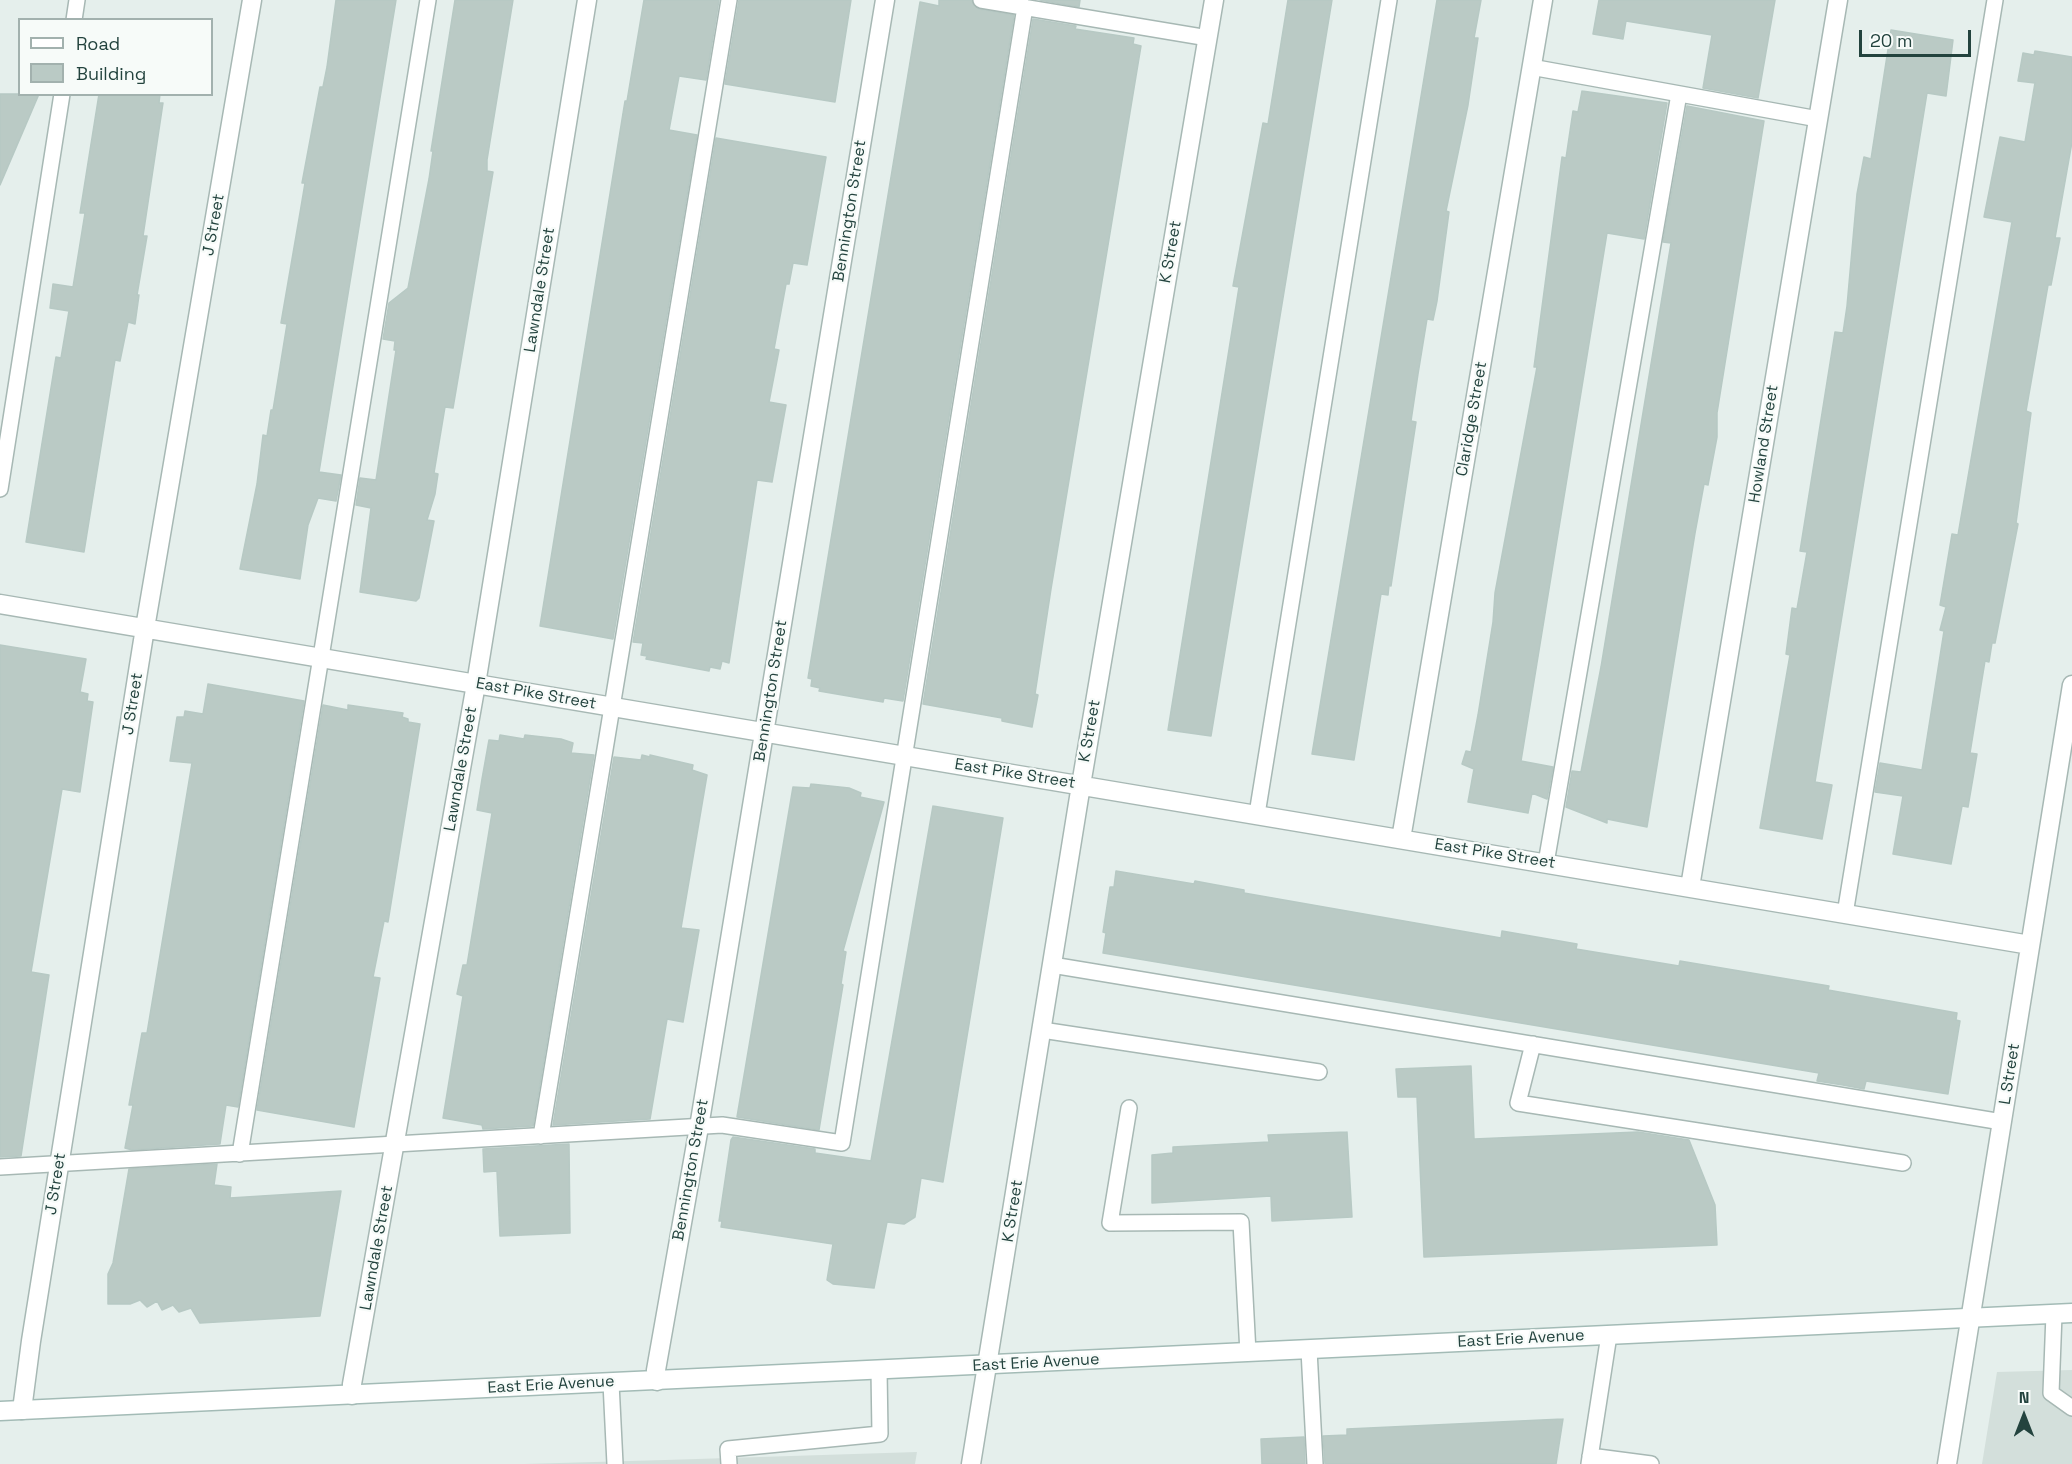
<!DOCTYPE html>
<html>
<head>
<meta charset="utf-8">
<style>
	body { margin:0 }
	#map { position:relative; width:2072px; height:1464px; overflow:hidden; background:#e5efec; font-family:"Space Grotesk",sans-serif }
	canvas { display:block }
	.legend { position:absolute; left:18px; top:18px; width:195px; height:78px; box-sizing:border-box; background:#f7fbf9; border:2px solid #a2b1ae; margin:0; padding:8px 10px; list-style:none; font-size:18px; color:#23433e }
	.legend li { display:flex; align-items:center; gap:12px; height:30px }
	.legend b { width:30px; border:2px solid #a2b1ae }
	.north { position:absolute; left:1994px; top:1386px; width:60px; height:60px; -webkit-text-stroke:4px #f7fbf9; paint-order:stroke; rotate:0deg; font-size:16px; font-weight:700; line-height:24px; text-align:center; color:#23433e }
	.north::after { content:''; display:block; margin:auto; width:21px; height:27px; background:#23433e; clip-path:polygon(50% 0,100% 100%,50% 72%,0 100%) }
	.scale { position:absolute; left:1859px; top:30px; width:112px; height:27px; box-sizing:border-box; border:3px solid #23433e; border-top:0; padding-left:8px; font-size:18px; line-height:21px; white-space:nowrap; color:#23433e; -webkit-text-stroke:4px #f7fbf9; paint-order:stroke }
</style>
</head>
<body>
<div id="map">
<canvas width="2072" height="1464"></canvas>
<ul class="legend">
<li><b style="height:8px;background:#fff"></b>Road</li>
<li><b style="height:16px;background:#bacac5"></b>Building</li>
</ul>
<div class="north">N</div>
<div class="scale">20 m</div>
</div>
<script>
const context = document.querySelector('canvas').getContext('2d');
context.lineJoin = 'round';
function fillPath(path, color) {
  context.fillStyle = color;
  context.fill(path, 'evenodd');
}
function shape(rows) {
  const path = new Path2D();
  for (const r of rows) {
    path.moveTo(r[0], r[1]);
    for (let i = 2; i < r.length; i += 2) path.lineTo(r[i], r[i + 1]);
  }
  return path;
}
function stroke(path, color, width, dash) {
  context.strokeStyle = color;
  context.lineWidth = width;
  context.lineCap = dash ? 'butt' : 'round';
  context.setLineDash(dash || []);
  context.stroke(path);
}
function write(font, color, halo, rows, align = 'center') {
  context.font = font + ' "Space Grotesk",sans-serif';
  context.lineWidth = 4.5;
  context.setLineDash([]);
  context.textBaseline = 'middle';
  context.strokeStyle = halo;
  context.fillStyle = color;
  for (const [text, x, y, turn = 0] of rows) {
    context.save();
    context.translate(x, y);
    context.rotate((+turn || 0) * Math.PI / 180);
    context.textAlign = isNaN(turn) ? turn : align;
    if (halo) context.strokeText(text, 0, 0);
    context.fillText(text, 0, 0);
    context.restore();
  }
}
fillPath(shape([
	[2072,1370,2072,1464,1982,1464,1997,1372],
	[917,1452,915,1464,524,1464,665,1460]
]), '#d3dfdb');
const building = shape([
	[336,0,396,0,319,472,341,475,336,501,318,498,308,525,300,579,240,569,257,484,263,435,267,436,271,410,273,410,287,324,281,323,300,213,305,183,302,183,320,87,323,87,327,67,336,0],
	[455,0,513,0,487,160,487,171,493,172,453,408,445,407,434,473,438,474,435,494,427,520,434,521,419,598,416,601,360,592,371,508,356,505,360,478,376,480,396,350,394,350,395,341,383,339,389,303,408,288,429,179,433,151,431,151,455,0],
	[644,0,719,0,706,80,679,76,669,130,697,135,613,639,540,626,625,101,627,101,644,0],
	[739,0,851,0,835,102,725,84,739,0],
	[939,0,971,0,979,9,1014,15,903,701,884,698,883,702,819,691,820,688,811,686,812,679,808,678,920,2,939,6,939,0],
	[1040,0,1080,0,1079,7,1040,0],
	[1288,0,1332,0,1211,736,1168,730,1239,287,1233,286,1263,123,1268,124,1288,0],
	[1437,0,1481,0,1474,38,1478,38,1468,105,1446,211,1449,212,1437,301,1433,320,1427,319,1418,374,1411,421,1416,422,1391,586,1389,585,1388,595,1381,594,1354,760,1312,754,1437,0],
	[1599,0,1775,0,1758,98,1703,88,1712,35,1626,21,1623,39,1593,34,1599,0],
	[1033,19,1076,26,1075,29,1134,38,1133,44,1141,46,1051,589,1035,694,1038,695,1032,727,1002,721,1002,718,923,704,1033,19],
	[1891,30,1953,40,1946,96,1927,93,1815,782,1832,785,1822,839,1760,828,1790,655,1786,654,1792,608,1797,609,1807,552,1800,551,1835,332,1843,333,1847,306,1857,194,1864,157,1871,159,1891,30],
	[2035,51,2072,57,2072,142,2055,238,2060,238,2051,285,2048,285,2026,411,2031,413,2016,523,2018,524,1995,643,1992,643,1989,662,1985,661,1970,753,1977,754,1968,807,1962,806,1951,864,1893,854,1903,796,1875,792,1880,763,1922,770,1944,631,1940,630,1946,607,1940,605,1952,534,1958,535,1959,529,2012,222,1984,217,2000,137,2025,142,2035,83,2018,81,2023,53,2034,55,2035,51],
	[1582,91,1667,103,1644,239,1607,233,1521,761,1553,767,1547,799,1532,793,1528,813,1468,802,1474,769,1462,764,1466,751,1471,752,1478,715,1493,622,1495,593,1537,367,1534,367,1562,157,1566,158,1573,111,1578,112,1582,91],
	[0,94,39,94,0,185,0,94],
	[99,94,160,94,159,103,163,103,143,236,147,236,137,295,139,295,135,324,128,322,120,361,115,360,84,552,26,542,56,357,61,358,69,311,50,308,53,284,73,287,85,213,80,213,99,94],
	[1687,106,1764,121,1717,413,1717,437,1708,485,1704,484,1695,533,1647,827,1607,819,1607,823,1566,807,1572,771,1581,772,1601,667,1671,243,1663,242,1687,106],
	[716,138,826,157,807,265,793,263,789,284,786,284,774,349,779,350,769,402,786,405,772,482,757,480,729,663,722,661,720,669,710,667,709,671,646,659,647,656,641,655,643,643,633,642,716,138],
	[0,645,86,659,80,692,88,694,87,701,93,702,80,792,62,789,31,972,49,975,21,1156,0,1157,0,645],
	[208,684,304,701,238,1107,226,1105,220,1144,132,1150,125,1148,133,1105,129,1105,142,1033,147,1033,192,763,170,761,177,717,184,717,185,711,203,714,208,684],
	[323,705,348,710,348,705,403,713,402,717,408,719,408,722,420,724,388,922,384,921,373,977,380,978,354,1127,257,1110,323,705],
	[500,735,524,739,525,735,561,739,573,743,571,753,594,755,533,1126,483,1129,482,1125,443,1118,463,996,457,994,463,965,467,965,492,813,477,810,482,779,489,740,499,741,500,735],
	[642,755,650,757,650,755,693,765,692,770,707,775,681,928,699,930,683,1022,667,1019,650,1119,553,1125,614,757,641,760,642,755],
	[811,784,849,788,861,793,860,797,884,802,843,951,846,952,841,984,843,985,819,1130,737,1117,793,787,810,788,811,784],
	[933,806,1003,818,943,1182,921,1178,915,1217,904,1224,887,1222,874,1288,833,1284,827,1280,833,1244,721,1227,722,1221,719,1221,731,1140,733,1137,815,1149,815,1153,871,1161,933,806],
	[1116,871,1194,884,1195,881,1211,884,1244,890,1244,893,1501,938,1502,931,1577,944,1576,949,1679,966,1680,961,1829,986,1828,990,1957,1013,1956,1020,1960,1021,1948,1094,1866,1081,1864,1089,1843,1085,1817,1081,1819,1073,1103,953,1106,933,1103,932,1110,887,1114,887,1116,871],
	[1471,1066,1474,1139,1638,1132,1689,1140,1715,1205,1717,1245,1424,1257,1417,1097,1398,1097,1396,1069,1471,1066],
	[1347,1132,1352,1217,1272,1221,1271,1196,1152,1203,1152,1155,1173,1153,1173,1147,1269,1142,1268,1135,1347,1132],
	[569,1144,570,1233,500,1236,497,1171,484,1172,483,1149,569,1144],
	[217,1164,214,1185,231,1187,230,1198,341,1191,320,1316,200,1323,191,1308,179,1312,173,1305,162,1310,157,1301,147,1307,140,1300,130,1304,108,1304,108,1274,113,1263,129,1169,217,1164],
	[1563,1419,1556,1464,1325,1464,1323,1436,1347,1435,1347,1429,1563,1419],
	[1304,1437,1305,1464,1262,1464,1261,1439,1304,1437]
]);
fillPath(building, '#bacac5');
stroke(building, '#b7c9c4', 1.5);
const lane = shape([
	[981,0,1208,38],
	[74,20,77,0],
	[1531,67,1818,119],
	[0,489,62,94],
	[1257,814,1389,0],
	[1546,863,1679,94],
	[1845,914,1995,0],
	[1052,965,2002,1122],
	[1042,1030,1319,1072],
	[1533,1044,1518,1103,1903,1163],
	[1129,1108,1110,1223,1241,1222,1248,1353],
	[541,1136,729,0],
	[240,1154,428,0],
	[0,1167,722,1125,842,1143,1025,7],
	[2054,1314,2051,1393,2072,1408],
	[1309,1350,1315,1464],
	[611,1383,615,1464],
	[1590,1456,1651,1464],
	[729,1464,728,1449,880,1434,879,1370],
	[1589,1464,1609,1335]
]);
const street = shape([
	[0,604,2030,945],
	[1401,839,1543,0],
	[1690,887,1838,0],
	[657,1381,656,1370,699,1127,885,0],
	[352,1395,352,1384,476,684,587,0],
	[22,1410,31,1341,145,628,252,0],
	[971,1464,1081,785,1214,0],
	[1947,1464,2072,685]
]);
const secondary = shape([
	[0,1411,2072,1313]
]);
stroke(lane, '#a7b8b4', 18);
stroke(street, '#a7b8b4', 21);
stroke(secondary, '#a3bbb6', 21);
stroke(lane, '#fff', 15);
stroke(street, '#fff', 18);
stroke(secondary, '#fff', 18);
write('16px', '#23433e', '#f7fbf9', [
	["Bennington Street",850,211,-81],
	["J Street",214,225,-80],
	["K Street",1171,252,-80],
	["Lawndale Street",540,290,-81],
	["Claridge Street",1472,419,-80],
	["Howland Street",1764,444,-81],
	["Bennington Street",771,691,-81],
	["East Pike Street",536,694,10],
	["J Street",133,704,-81],
	["K Street",1090,731,-80],
	["Lawndale Street",461,769,-80],
	["East Pike Street",1015,774,9],
	["East Pike Street",1495,854,9],
	["L Street",2010,1074,-81],
	["Bennington Street",691,1170,-80],
	["J Street",56,1184,-81],
	["K Street",1013,1211,-81],
	["Lawndale Street",377,1248,-80],
	["East Erie Avenue",1521,1339,-3],
	["East Erie Avenue",1036,1363,-3],
	["East Erie Avenue",551,1385,-3]
]);
</script>
</body>
</html>
